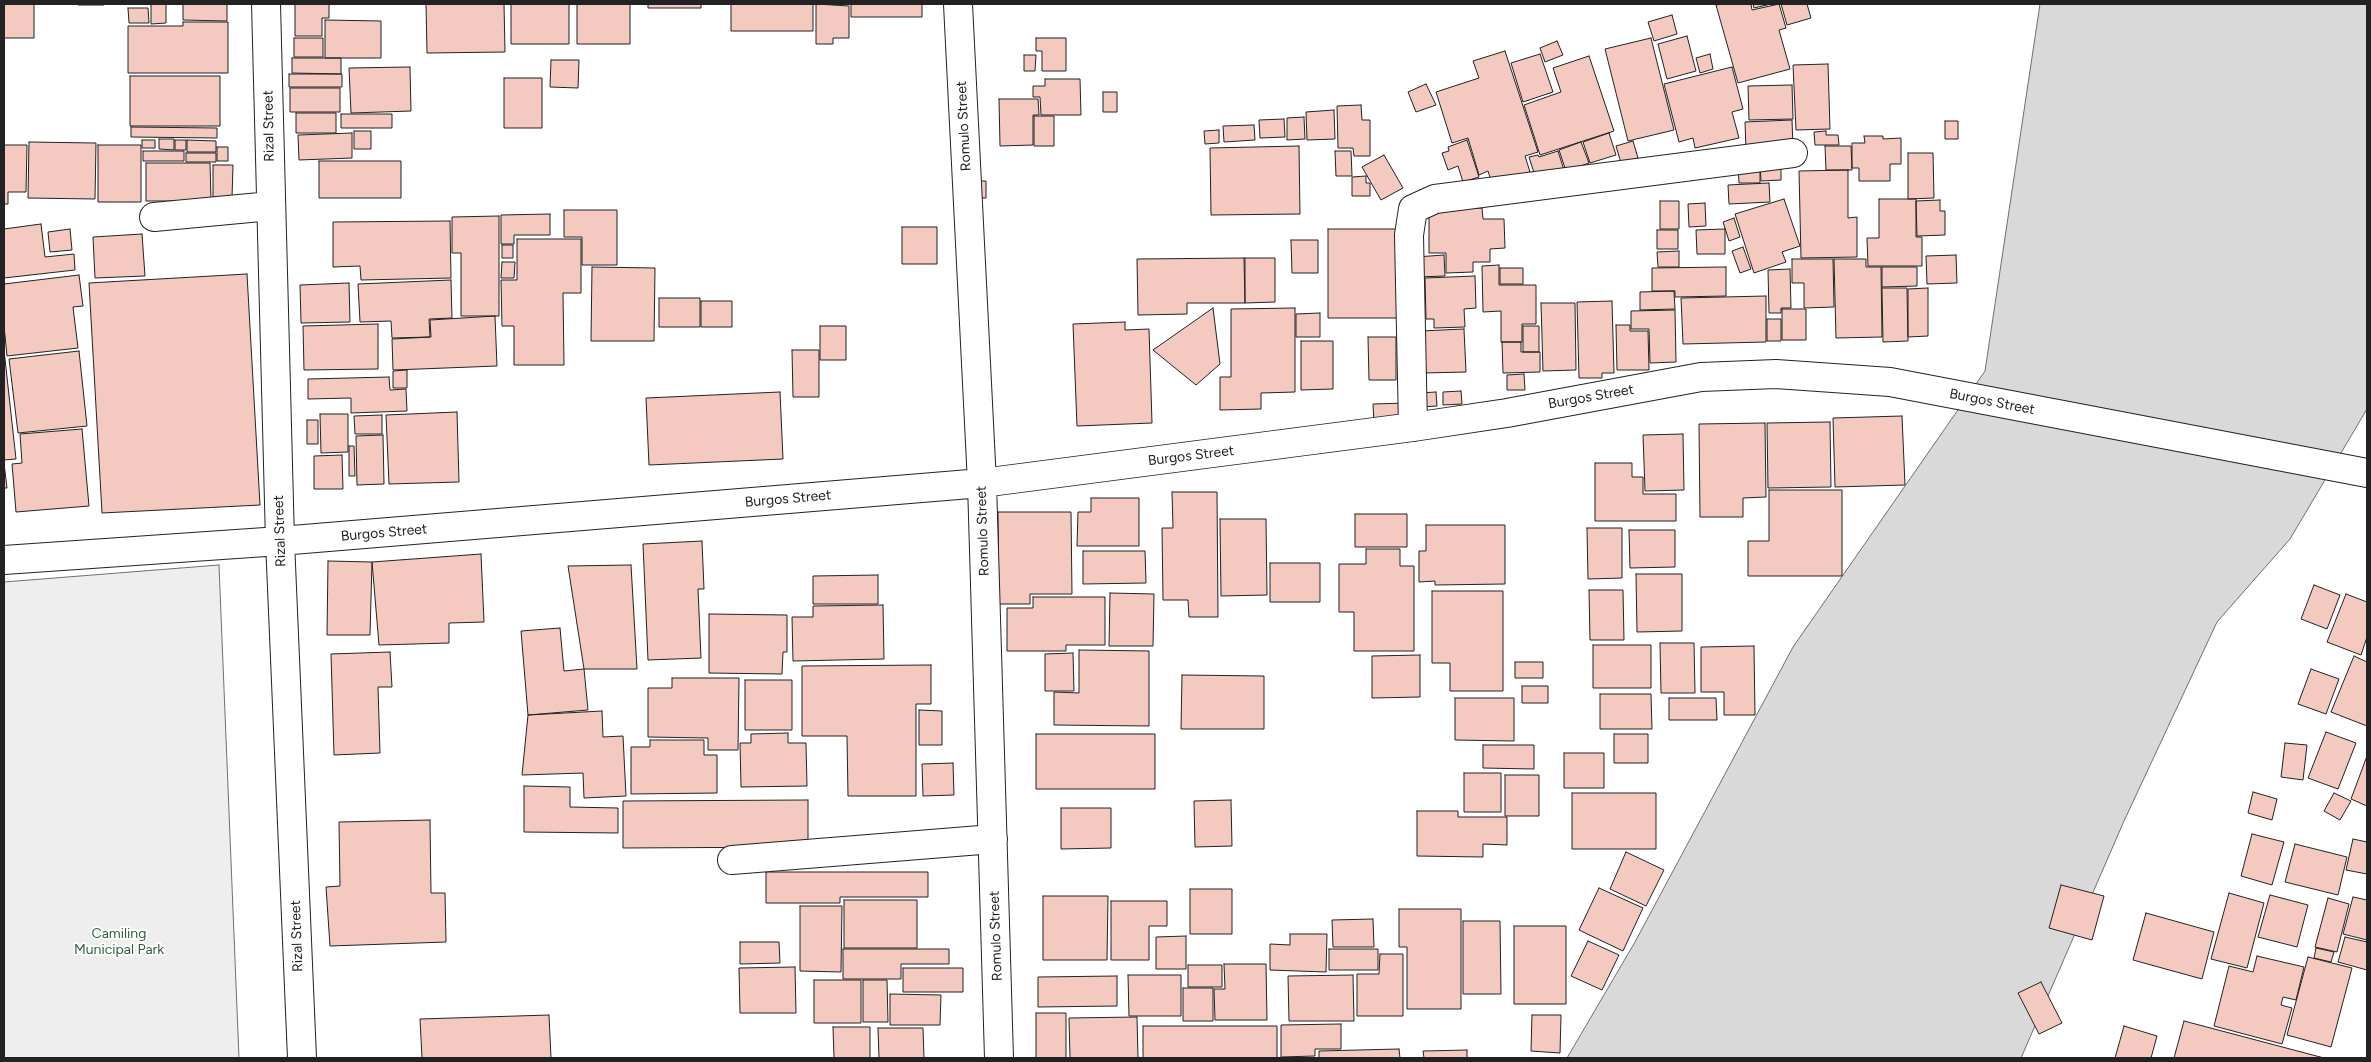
<!DOCTYPE html>
<html>
<head>
<meta charset="utf-8">
<style>
	body { margin:0 }
	#map { position:relative; width:2371px; height:1062px; overflow:hidden; background:#fff; font-family:Figtree,sans-serif }
	canvas { display:block }
	.frame { position:absolute; inset:0; border:5px solid #222; pointer-events:none }
</style>
</head>
<body>
<div id="map">
<canvas width="2371" height="1062"></canvas>
<div class="frame"></div>
</div>
<script>
const context = document.querySelector('canvas').getContext('2d');
context.lineJoin = 'round';
function fillPath(path, color) {
  context.fillStyle = color;
  context.fill(path, 'evenodd');
}
function shape(rows) {
  const path = new Path2D();
  for (const r of rows) {
    path.moveTo(r[0], r[1]);
    for (let i = 2; i < r.length; i += 2) path.lineTo(r[i], r[i + 1]);
  }
  return path;
}
function stroke(path, color, width, dash) {
  context.strokeStyle = color;
  context.lineWidth = width;
  context.lineCap = dash ? 'butt' : 'round';
  context.setLineDash(dash || []);
  context.stroke(path);
}
function write(font, color, halo, rows, align = 'center') {
  context.font = font + ' Figtree,sans-serif';
  context.lineWidth = 4;
  context.setLineDash([]);
  context.textBaseline = 'middle';
  context.strokeStyle = halo;
  context.fillStyle = color;
  for (const [text, x, y, turn = 0] of rows) {
    context.save();
    context.translate(x, y);
    context.rotate((+turn || 0) * Math.PI / 180);
    context.textAlign = isNaN(turn) ? turn : align;
    if (halo) context.strokeText(text, 0, 0);
    context.fillText(text, 0, 0);
    context.restore();
  }
}
const green = shape([
	[219,565,239,1058,4,1058,4,582,219,565]
]);
fillPath(green, '#eee');
stroke(green, '#6f6f6f', 1);
const water = shape([
	[2040,4,2367,4,2367,409,2290,539,2217,622,2124,821,2021,1058,1567,1058,1635,942,1793,647,1985,371,2040,4]
]);
fillPath(water, '#d9d9d9');
stroke(water, '#6f6f6f', 1);
const building = shape([
	[4,4,34,4,34,38,4,38,4,4],
	[78,4,104,4,104,5,78,5,78,4],
	[151,4,166,4,166,23,151,24,151,4],
	[183,4,227,4,227,21,183,20,183,4],
	[295,4,329,4,329,18,322,18,322,36,295,36,295,4],
	[426,4,504,4,505,52,427,53,426,4],
	[511,4,569,4,569,44,511,44,511,4],
	[577,4,630,4,630,44,577,44,577,4],
	[648,4,701,4,701,8,648,8,648,4],
	[731,4,813,4,813,31,731,31,731,4],
	[816,4,849,6,849,38,833,38,833,44,816,44,816,4],
	[851,4,922,4,922,17,851,17,851,4],
	[1722,4,1751,4,1752,10,1779,4,1786,28,1779,30,1790,69,1738,83,1716,5,1722,4],
	[1753,4,1771,4,1754,8,1753,4],
	[1781,4,1807,4,1811,18,1787,25,1781,4],
	[128,8,148,8,149,23,129,23,128,8],
	[1672,15,1677,34,1654,41,1648,22,1672,15],
	[325,20,381,21,381,58,325,58,325,20],
	[183,22,228,22,228,73,128,73,128,26,183,26,183,22],
	[1687,36,1696,71,1667,79,1658,44,1687,36],
	[294,38,323,38,323,57,294,57,294,38],
	[1036,38,1066,38,1066,71,1042,71,1042,51,1036,51,1036,38],
	[1651,38,1674,130,1628,141,1605,49,1651,38],
	[1557,41,1563,55,1545,62,1540,48,1557,41],
	[1505,51,1538,152,1525,156,1530,172,1492,184,1488,171,1479,175,1468,138,1452,143,1436,92,1479,78,1473,61,1505,51],
	[1540,54,1553,92,1523,102,1511,63,1540,54],
	[1710,54,1713,69,1700,73,1696,58,1710,54],
	[1024,55,1036,55,1035,71,1024,71,1024,55],
	[1589,56,1614,131,1540,155,1524,105,1561,92,1553,68,1589,56],
	[292,58,341,58,341,74,292,73,292,58],
	[551,60,579,60,578,88,550,87,551,60],
	[1828,64,1830,129,1796,130,1793,65,1828,64],
	[410,67,411,111,351,113,349,68,410,67],
	[1732,67,1743,109,1732,112,1739,138,1695,148,1693,138,1679,142,1664,84,1732,67],
	[289,74,342,74,342,87,289,87,289,74],
	[130,76,220,76,220,126,130,126,130,76],
	[504,78,542,78,542,128,504,128,504,78],
	[1045,79,1080,79,1081,115,1041,115,1040,97,1033,97,1033,86,1045,86,1045,79],
	[1426,84,1436,105,1416,112,1408,92,1426,84],
	[1792,85,1793,119,1749,120,1748,86,1792,85],
	[290,88,340,88,340,112,290,112,290,88],
	[1103,92,1117,92,1117,112,1103,112,1103,92],
	[999,99,1038,99,1039,115,1033,115,1033,145,1000,146,999,99],
	[1361,105,1362,120,1370,120,1370,156,1354,156,1353,148,1338,148,1337,106,1361,105],
	[1334,110,1335,139,1307,140,1306,112,1334,110],
	[296,113,336,113,336,133,296,133,296,113],
	[341,114,392,114,392,128,341,128,341,114],
	[1034,116,1054,116,1054,146,1034,146,1034,116],
	[1304,117,1305,139,1287,140,1287,118,1304,117],
	[1284,119,1285,137,1260,138,1259,120,1284,119],
	[1792,120,1793,147,1746,150,1745,122,1792,120],
	[1945,121,1958,121,1958,139,1945,139,1945,121],
	[1254,125,1255,140,1224,142,1223,126,1254,125],
	[131,127,217,128,217,138,131,137,131,127],
	[1219,130,1219,143,1205,144,1204,131,1219,130],
	[354,131,371,131,371,149,354,149,354,131],
	[1826,131,1826,135,1838,135,1839,145,1815,145,1814,132,1826,131],
	[352,133,352,158,299,160,298,135,352,133],
	[1609,133,1616,155,1590,163,1583,142,1609,133],
	[1864,136,1883,136,1883,139,1901,138,1901,164,1890,164,1890,181,1859,181,1859,168,1852,168,1852,143,1865,143,1864,136],
	[159,139,174,139,174,150,159,149,159,139],
	[142,140,155,140,155,148,142,148,142,140],
	[175,140,186,140,186,150,175,150,175,140],
	[187,140,216,141,216,152,187,152,187,140],
	[1467,140,1479,177,1463,182,1458,166,1448,170,1442,153,1449,151,1448,147,1467,140],
	[1633,141,1638,158,1621,163,1616,146,1633,141],
	[29,142,96,143,95,199,28,198,29,142],
	[1581,142,1589,163,1566,171,1559,150,1581,142],
	[4,145,27,145,26,192,8,192,8,204,4,204,4,145],
	[98,145,141,145,141,202,98,202,98,145],
	[1299,146,1300,214,1211,215,1210,148,1299,146],
	[1825,146,1851,146,1852,170,1826,170,1825,146],
	[217,147,228,147,228,161,217,161,217,147],
	[143,151,184,151,184,161,143,161,143,151],
	[1335,151,1351,151,1352,176,1336,176,1335,151],
	[1558,151,1564,170,1536,179,1529,157,1538,155,1539,157,1558,151],
	[186,153,216,153,216,162,186,162,186,153],
	[1908,153,1933,153,1934,198,1908,199,1908,153],
	[1384,155,1403,188,1381,200,1362,167,1384,155],
	[319,161,401,161,401,198,319,198,319,161],
	[146,163,210,163,211,201,146,201,146,163],
	[1781,164,1781,180,1761,181,1760,165,1781,164],
	[213,165,233,165,232,198,213,197,213,165],
	[1760,165,1760,183,1739,183,1738,166,1760,165],
	[1848,170,1848,218,1857,217,1857,257,1801,258,1799,171,1848,170],
	[1366,176,1366,183,1370,183,1370,196,1352,196,1352,177,1366,176],
	[975,181,986,181,986,198,975,198,975,181],
	[1769,183,1770,202,1729,204,1728,185,1769,183],
	[1784,199,1800,246,1782,252,1786,262,1754,273,1735,214,1784,199],
	[1879,199,1916,199,1916,237,1922,237,1922,266,1868,266,1867,238,1879,238,1879,199],
	[1940,200,1940,211,1945,211,1945,235,1917,236,1916,201,1940,200],
	[1660,201,1679,201,1679,229,1660,229,1660,201],
	[1705,203,1706,226,1689,227,1688,204,1705,203],
	[1482,208,1483,219,1504,219,1505,248,1490,249,1490,262,1473,262,1473,272,1446,273,1446,253,1429,253,1429,209,1482,208],
	[564,210,617,210,617,265,582,265,582,237,564,237,564,210],
	[550,214,550,235,514,235,514,244,501,244,501,215,550,214],
	[499,216,499,316,461,316,461,253,452,253,452,217,499,216],
	[1734,218,1740,237,1729,241,1723,222,1734,218],
	[450,221,451,278,361,280,360,266,333,267,333,222,450,221],
	[41,224,45,257,74,254,75,270,4,278,4,229,41,224],
	[902,227,937,227,937,264,902,264,902,227],
	[70,229,72,250,50,252,48,232,70,229],
	[1328,229,1401,229,1400,318,1328,318,1328,229],
	[1725,229,1725,254,1697,254,1696,230,1725,229],
	[1657,230,1678,230,1678,249,1657,249,1657,230],
	[142,234,145,276,95,278,93,237,142,234],
	[517,239,581,239,581,293,563,293,564,365,514,365,514,326,502,326,501,280,517,280,517,239],
	[1291,240,1318,240,1318,273,1292,273,1291,240],
	[502,245,513,245,513,258,502,258,502,245],
	[1743,247,1751,269,1740,273,1732,251,1743,247],
	[1679,251,1679,267,1658,267,1657,252,1679,251],
	[1444,255,1445,276,1417,277,1416,257,1444,255],
	[1956,255,1957,283,1927,284,1926,256,1956,255],
	[1244,258,1245,303,1187,303,1187,314,1138,315,1137,259,1244,258],
	[1245,258,1275,258,1275,302,1245,303,1245,258],
	[1792,259,1833,259,1834,307,1804,308,1804,283,1792,283,1792,259],
	[1834,259,1866,259,1866,267,1881,267,1882,337,1836,338,1834,259],
	[502,262,515,262,514,278,501,278,502,262],
	[1499,265,1499,285,1536,285,1536,324,1522,324,1522,342,1501,342,1501,311,1483,312,1482,266,1499,265],
	[592,267,655,268,654,341,591,341,592,267],
	[1726,267,1726,296,1675,297,1675,291,1652,291,1652,268,1726,267],
	[1882,267,1917,267,1917,286,1882,287,1882,267],
	[1500,268,1523,268,1523,284,1500,284,1500,268],
	[1790,269,1791,308,1781,308,1781,313,1769,313,1768,270,1790,269],
	[247,274,260,505,102,513,89,283,247,274],
	[79,275,83,306,73,307,78,348,7,356,4,326,4,284,79,275],
	[1475,276,1476,308,1464,309,1465,327,1434,328,1434,319,1426,319,1425,278,1475,276],
	[451,280,452,318,429,319,430,337,392,338,391,321,360,322,358,284,451,280],
	[349,283,350,322,301,323,300,285,349,283],
	[1882,288,1907,288,1908,341,1883,342,1882,288],
	[1928,288,1928,336,1908,337,1908,289,1928,288],
	[1674,291,1675,309,1640,310,1640,292,1674,291],
	[1766,296,1766,342,1683,344,1681,298,1766,296],
	[659,298,700,298,700,327,659,327,659,298],
	[701,301,732,301,732,327,701,327,701,301],
	[1612,301,1614,373,1602,373,1602,378,1579,378,1577,302,1612,301],
	[1541,303,1575,303,1576,370,1543,371,1541,303],
	[1213,308,1220,364,1196,385,1153,350,1213,308],
	[1295,308,1295,392,1261,393,1261,409,1220,410,1220,377,1231,377,1231,309,1295,308],
	[1782,309,1806,309,1806,340,1782,340,1782,309],
	[1675,310,1676,362,1650,363,1649,329,1631,329,1631,311,1675,310],
	[1320,313,1320,337,1296,337,1296,314,1320,313],
	[495,316,497,366,393,370,392,339,431,337,430,320,495,316],
	[1767,319,1781,319,1781,341,1767,341,1767,319],
	[1125,322,1125,330,1149,329,1152,423,1077,426,1073,324,1125,322],
	[378,324,378,369,304,370,303,326,378,324],
	[1616,325,1630,325,1630,331,1648,331,1649,370,1617,370,1616,325],
	[820,326,846,326,846,360,820,360,820,326],
	[1523,326,1539,326,1539,352,1523,352,1523,326],
	[1464,329,1466,372,1423,373,1421,331,1464,329],
	[1368,337,1396,337,1396,380,1369,380,1368,337],
	[1301,341,1333,341,1333,389,1301,390,1301,341],
	[1502,342,1521,342,1521,352,1540,352,1540,372,1503,373,1502,342],
	[4,350,16,459,4,460,4,350],
	[792,350,819,350,819,397,793,397,792,350],
	[79,351,87,426,18,433,9,359,79,351],
	[407,370,407,388,393,388,393,371,407,370],
	[1524,374,1525,390,1507,390,1507,375,1524,374],
	[389,377,390,390,406,389,407,411,351,413,351,398,308,399,308,379,389,377],
	[1461,391,1462,404,1443,405,1443,392,1461,391],
	[780,392,783,459,649,465,646,398,780,392],
	[1436,392,1437,406,1420,407,1419,393,1436,392],
	[1406,403,1406,422,1374,423,1373,404,1406,403],
	[457,412,459,482,389,484,386,415,457,412],
	[320,414,348,414,348,452,321,453,320,414],
	[382,415,382,434,355,434,354,416,382,415],
	[1902,416,1905,485,1835,487,1833,418,1902,416],
	[307,420,318,420,318,444,307,444,307,420],
	[1830,422,1831,487,1768,488,1767,423,1830,422],
	[1765,423,1766,497,1743,498,1743,517,1700,517,1699,424,1765,423],
	[82,429,89,506,16,512,12,464,22,463,20,434,82,429],
	[1683,434,1684,490,1645,491,1643,435,1683,434],
	[383,435,384,484,357,485,356,436,383,435],
	[349,446,354,446,355,476,349,476,349,446],
	[342,455,343,489,314,489,314,456,342,455],
	[4,463,7,488,4,488,4,463],
	[1595,463,1632,463,1632,477,1643,477,1643,494,1676,494,1676,521,1595,521,1595,463],
	[1769,490,1842,490,1842,576,1748,576,1748,541,1769,541,1769,490],
	[1172,492,1217,492,1218,617,1189,617,1188,600,1163,600,1162,528,1173,528,1172,492],
	[1091,498,1139,498,1139,546,1077,546,1078,512,1091,512,1091,498],
	[998,512,1071,512,1072,594,1030,594,1030,604,999,604,998,512],
	[1355,514,1407,514,1407,547,1355,547,1355,514],
	[1220,519,1266,519,1267,595,1221,596,1220,519],
	[1426,525,1505,525,1505,584,1435,585,1435,581,1419,582,1419,551,1426,551,1426,525],
	[1587,528,1622,528,1622,578,1588,579,1587,528],
	[1629,530,1675,530,1675,567,1630,568,1629,530],
	[702,541,704,589,698,589,701,658,648,660,643,544,702,541],
	[1366,549,1400,549,1400,566,1414,566,1414,651,1354,651,1354,612,1339,612,1339,564,1366,564,1366,549],
	[1083,551,1145,551,1146,583,1083,584,1083,551],
	[481,554,484,622,449,623,449,643,379,645,372,562,481,554],
	[328,561,372,562,370,635,327,635,328,561],
	[1270,563,1320,563,1320,602,1270,602,1270,563],
	[631,565,637,669,584,669,568,566,631,565],
	[1636,574,1682,574,1682,631,1637,632,1636,574],
	[878,575,878,604,813,604,813,576,878,575],
	[2314,585,2340,595,2327,629,2301,619,2314,585],
	[1589,590,1623,590,1624,640,1590,640,1589,590],
	[1432,591,1503,591,1503,691,1450,691,1450,663,1432,663,1432,591],
	[1110,593,1154,594,1153,646,1109,646,1110,593],
	[2346,594,2367,602,2367,637,2361,655,2327,642,2346,594],
	[1033,597,1105,597,1105,645,1066,645,1066,651,1007,651,1007,608,1033,608,1033,597],
	[883,605,884,659,793,661,792,617,813,617,813,606,883,605],
	[709,614,787,615,787,652,783,652,782,674,709,673,709,614],
	[560,628,564,671,584,669,588,710,528,715,521,631,560,628],
	[1660,643,1694,643,1695,693,1661,693,1660,643],
	[1593,645,1651,645,1651,688,1593,688,1593,645],
	[1754,646,1755,715,1724,715,1724,692,1701,692,1701,647,1754,646],
	[1079,650,1149,651,1149,726,1054,725,1054,692,1079,693,1079,650],
	[390,652,392,687,378,687,380,753,334,755,331,654,390,652],
	[1073,653,1074,691,1045,691,1045,654,1073,653],
	[1420,655,1420,697,1372,698,1372,656,1420,655],
	[2354,656,2367,662,2367,726,2331,712,2354,656],
	[1515,662,1543,662,1543,678,1515,678,1515,662],
	[931,665,931,704,916,704,916,796,848,796,847,736,802,736,802,666,931,665],
	[2311,669,2339,679,2326,714,2298,704,2311,669],
	[1182,675,1264,676,1264,729,1181,729,1182,675],
	[672,678,739,678,738,750,708,750,708,738,648,737,648,688,672,688,672,678],
	[745,680,792,680,792,730,745,730,745,680],
	[1522,686,1548,686,1548,703,1522,703,1522,686],
	[1600,694,1651,694,1652,729,1600,729,1600,694],
	[1455,698,1514,698,1514,741,1455,740,1455,698],
	[1669,698,1716,698,1717,720,1669,720,1669,698],
	[919,710,942,711,942,745,919,745,919,710],
	[602,711,603,737,623,736,626,796,584,798,583,773,522,775,528,715,602,711],
	[2326,732,2356,743,2338,789,2308,778,2326,732],
	[788,733,788,743,806,743,807,786,741,787,740,743,751,743,751,734,788,733],
	[1036,734,1155,734,1155,789,1036,789,1036,734],
	[1614,734,1648,734,1648,763,1614,763,1614,734],
	[650,740,704,740,704,755,717,755,717,793,631,794,631,747,650,747,650,740],
	[2285,743,2307,745,2303,780,2281,777,2285,743],
	[1483,745,1534,745,1534,769,1483,768,1483,745],
	[1564,753,1604,753,1604,788,1564,788,1564,753],
	[2367,756,2367,806,2351,799,2367,756],
	[953,763,954,795,923,796,922,764,953,763],
	[1464,773,1501,773,1501,812,1464,812,1464,773],
	[1505,775,1539,775,1539,816,1505,816,1505,775],
	[524,786,570,787,570,807,618,808,618,833,524,832,524,786],
	[2253,792,2277,799,2272,820,2248,813,2253,792],
	[1572,793,1656,793,1656,849,1572,849,1572,793],
	[2334,793,2351,801,2340,820,2324,811,2334,793],
	[808,800,808,847,623,848,623,801,808,800],
	[1231,800,1232,846,1195,847,1194,801,1231,800],
	[1061,808,1111,808,1111,848,1061,849,1061,808],
	[1417,811,1458,811,1458,817,1507,817,1507,845,1483,844,1483,857,1417,856,1417,811],
	[430,820,431,893,445,893,446,942,330,946,326,887,340,886,339,822,430,820],
	[2252,834,2284,842,2272,885,2241,876,2252,834],
	[2353,839,2367,842,2367,874,2346,870,2353,839],
	[2295,844,2347,857,2338,895,2285,882,2295,844],
	[1626,852,1664,870,1646,906,1610,889,1626,852],
	[766,872,928,872,928,897,840,897,840,903,766,903,766,872],
	[2061,885,2104,896,2092,940,2049,928,2061,885],
	[1599,888,1643,908,1623,951,1579,930,1599,888],
	[1190,889,1232,889,1232,934,1190,934,1190,889],
	[2229,893,2264,903,2247,968,2211,959,2229,893],
	[2270,895,2308,905,2297,947,2258,937,2270,895],
	[1043,896,1108,896,1107,960,1043,960,1043,896],
	[2353,897,2367,900,2367,940,2343,934,2353,897],
	[2328,898,2349,904,2337,952,2315,947,2328,898],
	[844,900,917,900,917,948,844,948,844,900],
	[1111,901,1167,901,1167,926,1149,926,1149,960,1111,960,1111,901],
	[800,906,842,906,841,972,800,971,800,906],
	[1399,909,1461,909,1461,1009,1407,1009,1407,947,1399,947,1399,909],
	[2146,913,2214,932,2202,979,2133,960,2146,913],
	[1373,919,1374,947,1333,947,1332,920,1373,919],
	[1463,921,1500,921,1501,994,1463,994,1463,921],
	[1514,926,1566,926,1566,1004,1514,1004,1514,926],
	[1290,934,1327,934,1326,972,1270,970,1270,944,1290,945,1290,934],
	[1186,936,1186,969,1156,969,1156,937,1186,936],
	[2345,937,2367,942,2367,970,2338,962,2345,937],
	[1588,941,1619,955,1602,990,1571,976,1588,941],
	[740,942,779,942,780,963,740,964,740,942],
	[2316,948,2334,952,2331,962,2314,958,2316,948],
	[843,949,949,949,949,964,901,964,901,979,843,979,843,949],
	[1329,949,1378,949,1378,970,1329,970,1329,949],
	[1380,954,1403,954,1403,1016,1357,1016,1357,974,1379,974,1380,954],
	[2257,956,2304,967,2296,1000,2283,997,2281,1005,2292,1008,2282,1044,2214,1026,2229,966,2253,972,2257,956],
	[2308,957,2352,968,2331,1047,2287,1035,2308,957],
	[1224,964,1266,964,1267,1020,1215,1020,1214,989,1225,989,1224,964],
	[1188,965,1222,965,1222,987,1188,987,1188,965],
	[795,967,796,1013,740,1013,739,968,795,967],
	[903,968,963,968,963,992,903,992,903,968],
	[1128,975,1181,975,1181,1016,1129,1016,1128,975],
	[1353,975,1354,1021,1289,1021,1288,976,1353,975],
	[1117,976,1117,1006,1038,1007,1038,977,1117,976],
	[814,980,861,980,861,1023,814,1023,814,980],
	[863,980,887,980,888,1022,863,1022,863,980],
	[2041,982,2062,1023,2039,1034,2018,993,2041,982],
	[1183,988,1213,988,1213,1021,1183,1021,1183,988],
	[890,994,941,995,940,1025,890,1025,890,994],
	[1036,1013,1066,1013,1066,1058,1036,1058,1036,1013],
	[549,1015,551,1058,422,1058,420,1019,549,1015],
	[1532,1015,1561,1015,1560,1053,1531,1051,1532,1015],
	[1137,1017,1138,1058,1070,1058,1069,1018,1137,1017],
	[2184,1021,2324,1058,2174,1058,2184,1021],
	[1341,1024,1341,1049,1315,1049,1315,1056,1281,1057,1281,1025,1341,1024],
	[1143,1026,1277,1026,1277,1058,1143,1058,1143,1026],
	[2124,1026,2157,1036,2151,1058,2115,1058,2124,1026],
	[833,1027,870,1027,870,1058,834,1058,833,1027],
	[878,1028,923,1028,924,1058,879,1058,878,1028],
	[1399,1049,1400,1058,1319,1058,1319,1051,1399,1049],
	[1467,1050,1467,1058,1424,1058,1423,1051,1467,1050]
]);
fillPath(building, '#f3c9c0');
stroke(building, '#222', 1);
const minor = shape([
	[266,4,280,541,302,1058],
	[958,4,982,483,999,1058],
	[154,217,271,206],
	[1413,427,1409,235,1413,209,1435,199,1793,153],
	[4,560,280,541,982,483,1413,427,1507,413,1701,377,1776,374,1890,382,2367,473],
	[732,860,993,839]
]);
stroke(minor, '#222', 30);
stroke(minor, '#fff', 28);
write('14px', '#222', '#fff', [
	["Rizal Street",269,126,-91],
	["Romulo Street",964,126,-93],
	["Burgos Street",1591,397,-10],
	["Burgos Street",1992,402,11],
	["Burgos Street",1191,456,-7],
	["Burgos Street",788,499,-5],
	["Rizal Street",280,531,-92],
	["Romulo Street",983,531,-92],
	["Burgos Street",384,533,-5],
	["Rizal Street",297,936,-92],
	["Romulo Street",996,936,-92]
]);
write('14px', '#2f5e38', '#fff', [
	["Camiling",119,934],
	["Municipal Park",119,950]
]);
</script>
</body>
</html>
